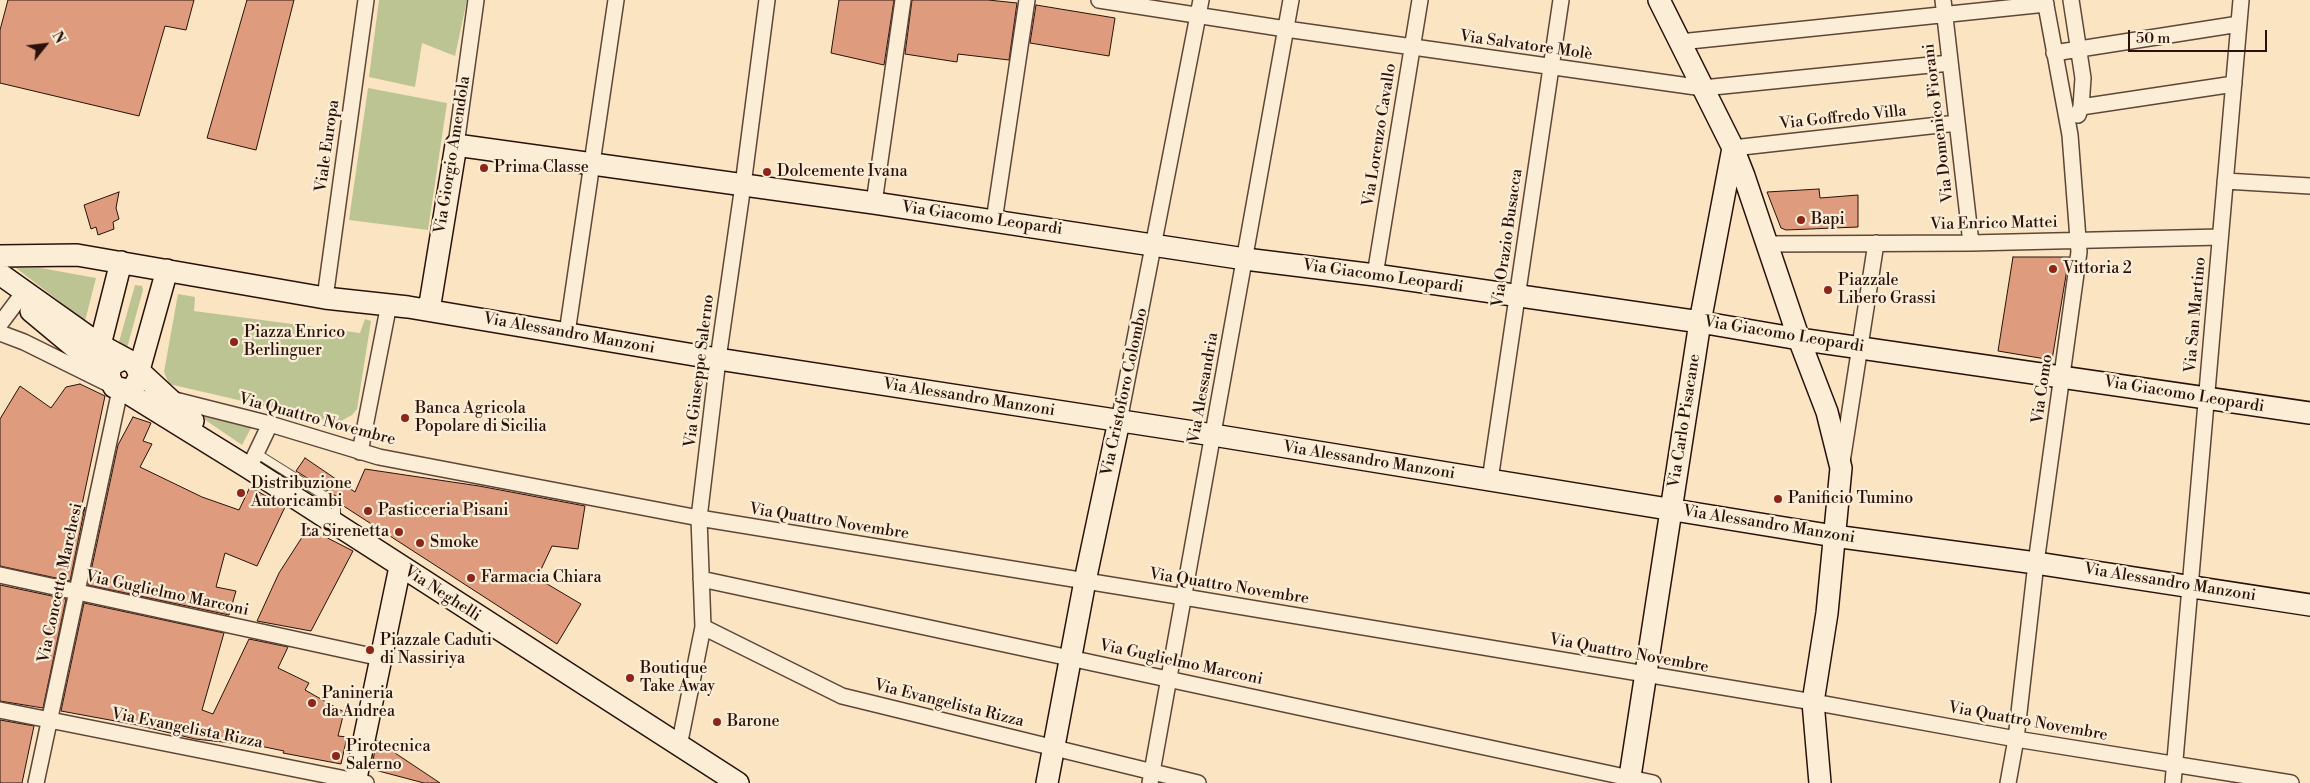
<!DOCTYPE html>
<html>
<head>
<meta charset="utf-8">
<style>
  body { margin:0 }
  #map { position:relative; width:2310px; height:783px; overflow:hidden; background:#fbe4c2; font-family:"Libre Bodoni",serif }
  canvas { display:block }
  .north { position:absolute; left:20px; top:20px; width:50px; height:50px; -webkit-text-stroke:4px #fcedd7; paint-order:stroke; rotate:61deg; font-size:14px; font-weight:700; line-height:20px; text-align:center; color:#2a120a }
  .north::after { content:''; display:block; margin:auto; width:18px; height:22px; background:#2a120a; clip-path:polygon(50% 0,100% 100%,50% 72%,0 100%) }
  .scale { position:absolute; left:2128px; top:30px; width:139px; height:22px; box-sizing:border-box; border:2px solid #2a120a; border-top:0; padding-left:6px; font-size:15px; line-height:18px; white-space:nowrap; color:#2a120a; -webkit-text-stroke:4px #fcedd7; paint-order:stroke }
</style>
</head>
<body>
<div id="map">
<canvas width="2310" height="783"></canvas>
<div class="north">N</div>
<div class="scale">50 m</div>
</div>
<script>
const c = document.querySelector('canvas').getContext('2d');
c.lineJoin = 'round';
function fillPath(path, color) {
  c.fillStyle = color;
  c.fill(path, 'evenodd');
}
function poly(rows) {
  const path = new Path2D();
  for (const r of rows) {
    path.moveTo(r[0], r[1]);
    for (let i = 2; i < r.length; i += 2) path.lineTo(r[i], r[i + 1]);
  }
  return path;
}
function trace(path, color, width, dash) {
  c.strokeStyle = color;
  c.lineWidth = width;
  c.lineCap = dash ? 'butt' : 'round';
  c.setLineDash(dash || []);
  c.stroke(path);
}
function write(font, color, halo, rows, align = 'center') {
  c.font = font + ' "Libre Bodoni",serif';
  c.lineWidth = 4.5;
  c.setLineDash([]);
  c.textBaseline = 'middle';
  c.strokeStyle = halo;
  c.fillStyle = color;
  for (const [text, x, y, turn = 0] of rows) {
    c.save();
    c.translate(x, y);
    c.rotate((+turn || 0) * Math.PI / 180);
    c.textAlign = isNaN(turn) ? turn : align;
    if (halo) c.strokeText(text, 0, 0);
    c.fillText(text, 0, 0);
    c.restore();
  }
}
fillPath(poly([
  [379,0,467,0,455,56,422,43,415,87,369,77],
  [368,88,447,103,428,230,349,220],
  [16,268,41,268,96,278,85,321],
  [135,285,142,286,143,290,127,348,122,347,119,342],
  [178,294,195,297,194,311,360,333,365,319,371,321,357,409,352,415,341,421,333,422,169,384,164,372],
  [198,415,251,428,242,445]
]), '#bdc494');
const building = poly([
  [8,0,194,0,186,30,165,26,139,116,0,83,0,30,8,0],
  [247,0,294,0,256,150,207,138,247,0],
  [839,0,894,0,884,65,831,53,839,0],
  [912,0,988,0,1017,3,1009,60,958,54,957,62,905,54,912,0],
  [1036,5,1115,18,1109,56,1030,43,1036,5],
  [1819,189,1820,198,1858,195,1858,227,1786,230,1781,228,1767,192,1819,189],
  [119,192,116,208,119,219,113,222,114,229,98,235,96,227,91,229,84,205,119,192],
  [2013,257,2069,257,2052,360,1998,351,2013,257],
  [80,384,105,396,80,514,82,514,85,507,70,581,0,566,0,419,20,386,51,408,66,387,80,384],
  [133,417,151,423,143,441,152,444,140,467,202,497,239,510,250,487,285,507,257,566,225,553,216,587,236,591,229,615,88,585,118,445,133,417],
  [305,458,355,492,365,469,479,486,585,506,578,549,552,546,537,578,581,604,557,644,342,505,339,498,296,471,305,458],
  [308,528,353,551,311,631,257,621,279,573,308,528],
  [0,585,66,599,43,708,0,701,0,585],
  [84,603,224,633,202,710,213,714,249,639,288,647,278,668,309,683,305,690,344,712,338,736,347,737,341,764,283,753,284,751,260,746,195,739,137,725,61,711,84,603],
  [0,720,34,726,22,783,0,783,0,720],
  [377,741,440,783,424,783,371,769,377,741]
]);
fillPath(building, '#df9b7d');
trace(building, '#2a120a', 1);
const lane = poly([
  [256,453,336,503,336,520]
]);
const street = poly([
  [1099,0,1286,29,1703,88,1950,63],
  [1943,0,1971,243],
  [2071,0,2083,78,2081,107,2078,115],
  [1680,42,2046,4],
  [2054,53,2239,24],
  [2081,107,2234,84],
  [456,145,476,0],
  [1733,148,1957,123],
  [2225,181,2310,186],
  [874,203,903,0],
  [994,221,1027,0],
  [1768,244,1971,243,2220,237],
  [1375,275,1420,0],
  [325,298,366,0],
  [0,324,18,300],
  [0,333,24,342,109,384],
  [567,333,616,0],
  [171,399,270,424,379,457,699,518,1184,597,1813,702,2016,739,2291,783],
  [1119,421,1201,0],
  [360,452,389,304],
  [1842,462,1876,243],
  [249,468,270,424],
  [1490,480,1561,0],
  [0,575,381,658],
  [701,579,1653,783],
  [703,627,842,696,1198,783],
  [0,710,366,783],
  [679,746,703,627,699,518,718,359,743,185,767,0],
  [36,783,120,390],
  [1150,783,1291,0],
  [2008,783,2016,739,2036,563,2079,252,2070,135,2045,0],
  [2173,783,2241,0]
]);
const secondary = poly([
  [1659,0,1733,148,1744,176,1799,339,1827,412,1841,468,1827,613,1813,702,1820,783],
  [0,256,77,255,325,298,408,307,718,359,1213,435,1834,536,2036,563,2310,605],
  [0,274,100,345,135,364,140,376,133,388,127,390,114,387,109,376,111,365,123,359],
  [429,310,456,145,874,203,1245,259,1375,275,1700,322,1799,339,2310,413],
  [31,311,109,376],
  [104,356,100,345,121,262],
  [139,370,167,270],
  [139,371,193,421],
  [123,390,249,468,738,783],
  [355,783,400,567],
  [1047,783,1085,581,1119,421],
  [1629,783,1700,322,1733,148]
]);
trace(lane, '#5e4638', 10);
trace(street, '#5e4638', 18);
trace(secondary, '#2a120a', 24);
trace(lane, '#fcedd7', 8);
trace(street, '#fcedd7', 15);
trace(secondary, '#fcedd7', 21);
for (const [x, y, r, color] of [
  [484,168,5,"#8f2418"],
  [767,172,5,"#8f2418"],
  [1801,220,5,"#8f2418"],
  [2053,269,5,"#8f2418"],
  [1828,290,5,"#8f2418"],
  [234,342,5,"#8f2418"],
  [405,418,5,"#8f2418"],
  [241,493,5,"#8f2418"],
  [1778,499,5,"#8f2418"],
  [368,511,5,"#8f2418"],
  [399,532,5,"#8f2418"],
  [420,543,5,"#8f2418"],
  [471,578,5,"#8f2418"],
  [370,650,5,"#8f2418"],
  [630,678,5,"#8f2418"],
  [312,703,5,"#8f2418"],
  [717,722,5,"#8f2418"],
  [336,756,5,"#8f2418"]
]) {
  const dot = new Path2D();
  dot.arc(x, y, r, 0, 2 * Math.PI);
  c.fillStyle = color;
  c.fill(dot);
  trace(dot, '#fcedd7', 2);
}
write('16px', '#2a120a', '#fcedd7', [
  ["Via Salvatore Molè",1526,46,8],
  ["Via Goffredo Villa",1843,118,-6],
  ["Via Domenico Fiorani",1939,123,-97],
  ["Via Lorenzo Cavallo",1380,135,-81],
  ["Viale Europa",328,146,-82],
  ["Via Giorgio Amendola",453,155,-81],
  ["Via Giacomo Leopardi",982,219,8],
  ["Via Enrico Mattei",1994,224,-1],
  ["Via Orazio Busacca",1508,238,-82],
  ["Via Giacomo Leopardi",1383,277,8],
  ["Via San Martino",2196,315,-85],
  ["Via Alessandro Manzoni",569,334,10],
  ["Via Giacomo Leopardi",1784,335,9],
  ["Via Giuseppe Salerno",700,371,-83],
  ["Via Alessandria",1204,388,-80],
  ["Via Como",2043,389,-82],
  ["Via Cristoforo Colombo",1125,392,-78],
  ["Via Giacomo Leopardi",2184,395,9],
  ["Via Alessandro Manzoni",969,398,9],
  ["Via Quattro Novembre",317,420,15],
  ["Via Carlo Pisacane",1685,421,-81],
  ["Via Alessandro Manzoni",1369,461,9],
  ["Via Quattro Novembre",829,522,9],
  ["Via Alessandro Manzoni",1769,525,9],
  ["Via Concetto Marchesi",61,583,-78],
  ["Via Alessandro Manzoni",2170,583,9],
  ["Via Quattro Novembre",1229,587,9],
  ["Via Guglielmo Marconi",167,594,12],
  ["Via Neghelli",442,594,33],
  ["Via Quattro Novembre",1629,654,10],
  ["Via Guglielmo Marconi",1181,663,12],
  ["Via Evangelista Rizza",949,704,14],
  ["Via Quattro Novembre",2028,722,10],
  ["Via Evangelista Rizza",187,729,11]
]);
write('16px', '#2a120a', '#fcedd7', [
  ["Prima Classe",494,168],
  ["Dolcemente Ivana",777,172],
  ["Bapi",1811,220],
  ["Vittoria 2",2063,269],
  ["Piazzale",1838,281],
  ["Libero Grassi",1838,299],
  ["Piazza Enrico",244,333],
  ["Berlinguer",244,351],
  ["Banca Agricola",415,409],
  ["Popolare di Sicilia",415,427],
  ["Distribuzione",251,484],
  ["Autoricambi",251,502],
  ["Panificio Tumino",1788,499],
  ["Pasticceria Pisani",378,511],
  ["La Sirenetta",389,532,"right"],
  ["Smoke",430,543],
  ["Farmacia Chiara",481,578],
  ["Piazzale Caduti",380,641],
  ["di Nassiriya",380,659],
  ["Boutique",640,669],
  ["Take Away",640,687],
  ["Panineria",322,694],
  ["da Andrea",322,712],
  ["Barone",727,722],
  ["Pirotecnica",346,747],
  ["Salerno",346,765]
], 'left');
</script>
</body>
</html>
